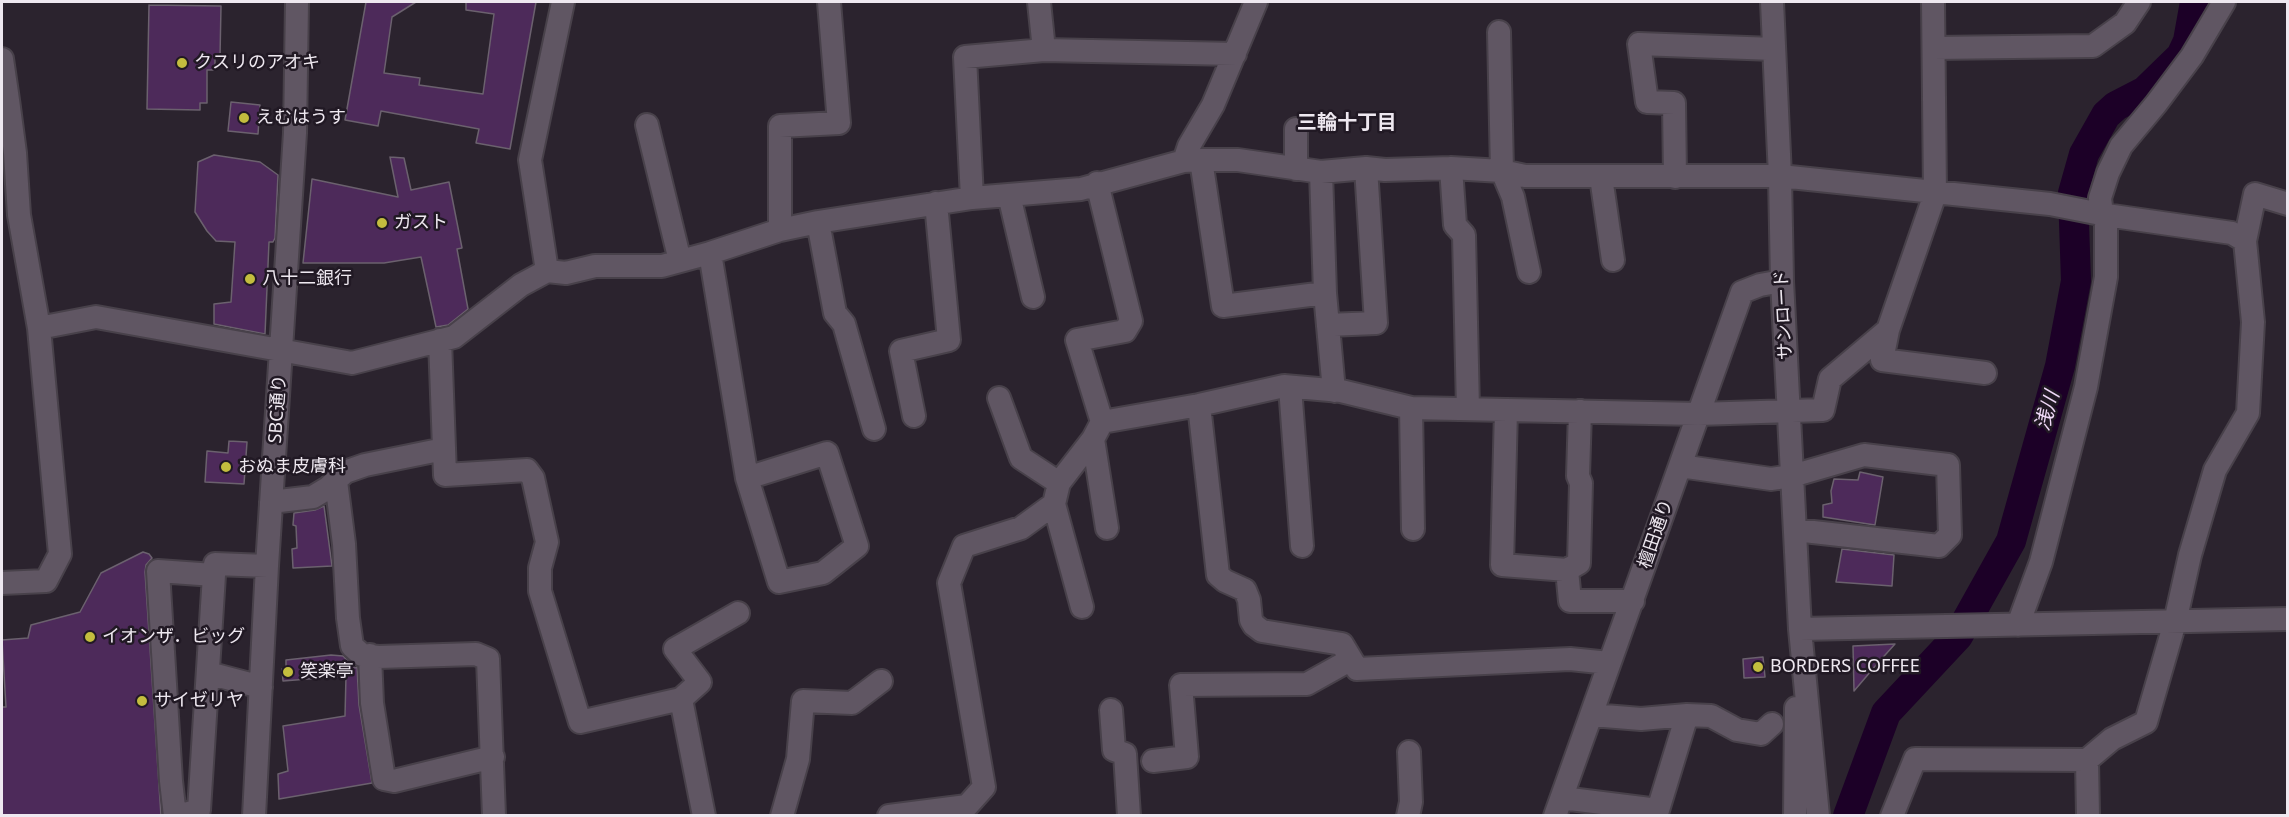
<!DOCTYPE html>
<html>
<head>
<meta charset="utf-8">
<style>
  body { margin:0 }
  #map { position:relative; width:2289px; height:817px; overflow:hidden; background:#2b232e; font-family:"Noto Sans",sans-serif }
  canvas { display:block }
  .frame { position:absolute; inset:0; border:3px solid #eee8f0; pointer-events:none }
</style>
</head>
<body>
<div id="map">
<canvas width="2289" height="817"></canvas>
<div class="frame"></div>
</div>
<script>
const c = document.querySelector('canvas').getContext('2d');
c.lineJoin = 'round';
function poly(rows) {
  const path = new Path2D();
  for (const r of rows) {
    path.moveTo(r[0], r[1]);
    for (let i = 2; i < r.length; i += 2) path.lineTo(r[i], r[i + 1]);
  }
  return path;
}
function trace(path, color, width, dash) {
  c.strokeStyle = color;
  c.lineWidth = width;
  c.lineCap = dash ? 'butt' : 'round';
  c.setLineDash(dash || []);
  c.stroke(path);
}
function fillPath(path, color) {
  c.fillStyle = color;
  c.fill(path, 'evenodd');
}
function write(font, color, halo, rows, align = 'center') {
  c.font = font + ' "Noto Sans","Noto Sans JP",sans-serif';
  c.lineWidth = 5;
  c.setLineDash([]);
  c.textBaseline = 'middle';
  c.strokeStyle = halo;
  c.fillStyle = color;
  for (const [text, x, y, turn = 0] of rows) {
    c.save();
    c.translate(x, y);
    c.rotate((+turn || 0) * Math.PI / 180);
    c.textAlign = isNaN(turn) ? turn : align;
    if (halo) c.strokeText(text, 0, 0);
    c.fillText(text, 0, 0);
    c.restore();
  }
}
trace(poly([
  [1848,816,1886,713,1958,636,2011,541,2060,366,2076,281,2073,193,2084,154,2106,115,2116,106,2145,91,2181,56,2188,41,2195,2]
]), '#1c0027', 30);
const building = poly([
  [366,2,416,2,392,17,384,73,420,78,419,85,483,94,494,14,466,10,466,2,536,2,510,149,476,143,479,129,381,111,378,126,345,120,366,2],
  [149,5,221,6,220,57,215,57,215,70,207,70,207,103,200,103,200,110,147,109,149,5],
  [231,102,260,105,258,134,228,131,231,102],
  [214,155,260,162,278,175,275,238,273,242,269,242,265,334,214,324,214,304,231,302,235,242,216,241,207,231,195,212,198,162,214,155],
  [390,157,404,158,411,190,449,182,462,248,457,249,468,309,448,325,436,327,421,257,384,263,303,263,312,179,398,197,390,157],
  [229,441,247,442,244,484,205,482,207,451,228,453,229,441],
  [1860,472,1883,477,1875,525,1823,517,1823,505,1832,503,1831,491,1834,479,1858,480,1860,472],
  [324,506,332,566,293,568,292,549,297,548,296,526,293,525,294,513,315,510,324,506],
  [1842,549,1894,555,1892,586,1836,582,1842,549],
  [143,552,149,554,152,558,146,565,145,572,161,816,2,816,2,707,6,707,2,640,28,638,31,625,80,612,101,573,143,552],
  [1895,644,1877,664,1854,691,1853,646,1895,644],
  [331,655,343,656,355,668,357,667,359,705,372,783,279,799,278,774,288,771,283,726,345,716,346,676,283,681,282,669,286,668,286,660,331,655],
  [1763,657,1765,677,1744,678,1743,659,1763,657]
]);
fillPath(building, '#4d2a5a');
trace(building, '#6b616e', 1.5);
const minor = poly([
  [1039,2,1044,50],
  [1772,2,1780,176,1782,281,1800,629,1818,816],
  [1499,32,1502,171,1513,197,1529,272],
  [1934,48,2093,46,2125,23,2139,2],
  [2,59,8,100],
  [2,101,8,100,15,153,19,215,39,328,60,554,46,581,2,583],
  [647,125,680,261],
  [1201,160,1223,306,1325,293],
  [1184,161,1189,146,1213,105,1256,2],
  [1451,168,1455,225,1464,235,1468,409],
  [1296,169,1296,129],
  [1321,172,1325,293,1334,391],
  [1601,177,1613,260],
  [1675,177,1674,103,1647,102,1639,44,1774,49],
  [1097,183,1131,321,1125,331,1077,340,1102,422],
  [1009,195,1033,297],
  [972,198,965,57,1044,50,1235,54],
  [2102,214,2100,198,2108,173,2121,146,2156,104,2192,56,2224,2],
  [818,222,835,313,844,324,874,429],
  [780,230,780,126,839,123,829,2],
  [710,253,747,478,779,582,823,573,857,546,827,453,747,478],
  [547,271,530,160,563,2],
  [1328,325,1376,323,1366,168],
  [39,328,96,317,352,363,454,337,521,285,547,271,566,273,595,266,662,266,710,253,780,230,818,222,972,198,1081,189,1184,161,1201,160,1238,160,1321,172,1366,168,1385,170,1451,168,1502,171,1525,176,1780,176,2050,204,2106,215,2232,233,2245,241],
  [1888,330,1882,360,1985,373],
  [440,340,445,475,527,470,533,478,547,542,540,568,540,591,580,722,681,699],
  [1290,387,1302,546],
  [999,398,1021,458,1059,483],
  [1199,405,1218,575,1225,581,1245,590,1249,600,1251,620,1254,625,1262,631,1342,644,1357,669,1570,659,1609,663],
  [1411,408,1413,529],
  [1506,410,1502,565,1567,570,1579,563,1581,483,1578,476,1580,411],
  [914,416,901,351,949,340,936,203],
  [1093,439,1107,528],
  [1680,466,1771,479,1792,476,1864,455,1948,465,1950,535,1939,546,1795,530],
  [336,481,344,544,348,618,352,646,362,655,378,657,476,654,488,659,494,816],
  [271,502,313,497,328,488,345,472,365,465,444,449],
  [1054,504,1082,607],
  [1567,570,1570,601,1633,601],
  [214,575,215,564,267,566],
  [2018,625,2041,562,2086,387,2106,277,2106,215],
  [1800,629,2288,619],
  [370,655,372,703,384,779,394,781,493,757],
  [208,673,261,687],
  [1111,710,1114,750,1125,754,1129,816],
  [1592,715,1641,719,1687,715],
  [2087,760,2088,816],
  [1153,761,1187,757,1181,685,1307,684,1350,660],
  [1562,798,1658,810,1687,715,1711,716,1737,730,1761,734,1772,724],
  [175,816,171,781,158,571,214,575,199,810,177,816],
  [254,816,267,566,295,133,297,2],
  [704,816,681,699,700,682,675,649,738,613],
  [782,816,798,759,803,701,852,703,881,681],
  [889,816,967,806,984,787,949,583,964,546,1021,528,1054,504,1059,483,1093,439,1102,422,1199,405,1284,386,1341,391,1411,408,1698,414,1823,410,1830,379,1888,330,1935,194,1933,2],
  [1408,816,1411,802,1409,752],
  [1555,816,1742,292,1760,285,1782,281],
  [1795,816,1796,708],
  [1892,816,1915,759,2087,760,2112,739,2146,722,2175,622,2190,555,2215,470,2248,413,2253,322,2245,241,2255,194,2288,204]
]);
trace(minor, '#48414a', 26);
trace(minor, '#605663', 22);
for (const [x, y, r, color] of [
  [182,63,6,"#c3bd3e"],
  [244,118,6,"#c3bd3e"],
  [382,223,6,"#c3bd3e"],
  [250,279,6,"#c3bd3e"],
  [226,467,6,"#c3bd3e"],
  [90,637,6,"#c3bd3e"],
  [1758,667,6,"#c3bd3e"],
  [288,672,6,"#c3bd3e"],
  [142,701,6,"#c3bd3e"]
]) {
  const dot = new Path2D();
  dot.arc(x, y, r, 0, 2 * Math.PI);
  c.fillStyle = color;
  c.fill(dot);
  trace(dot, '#211924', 2);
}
write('18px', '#eee8f0', '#211924', [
  ["クスリのアオキ",194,63],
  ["えむはうす",256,118],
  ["ガスト",394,223],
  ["八十二銀行",262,279],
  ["おぬま皮膚科",238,467],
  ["イオンザ．ビッグ",102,637],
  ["BORDERS COFFEE",1770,667],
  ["笑楽亭",300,672],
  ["サイゼリヤ",154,701]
], 'left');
write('18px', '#eee8f0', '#211924', [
  ["サンロード",1784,315,-93],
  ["SBC通り",278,409,-86],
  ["檀田通り",1656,534,-71]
]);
write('bold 20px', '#eee8f0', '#211924', [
  ["三輪十丁目",1347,123]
]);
write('italic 20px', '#f0d9f8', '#211924', [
  ["浅川",2048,411,-74]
]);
</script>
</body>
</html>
